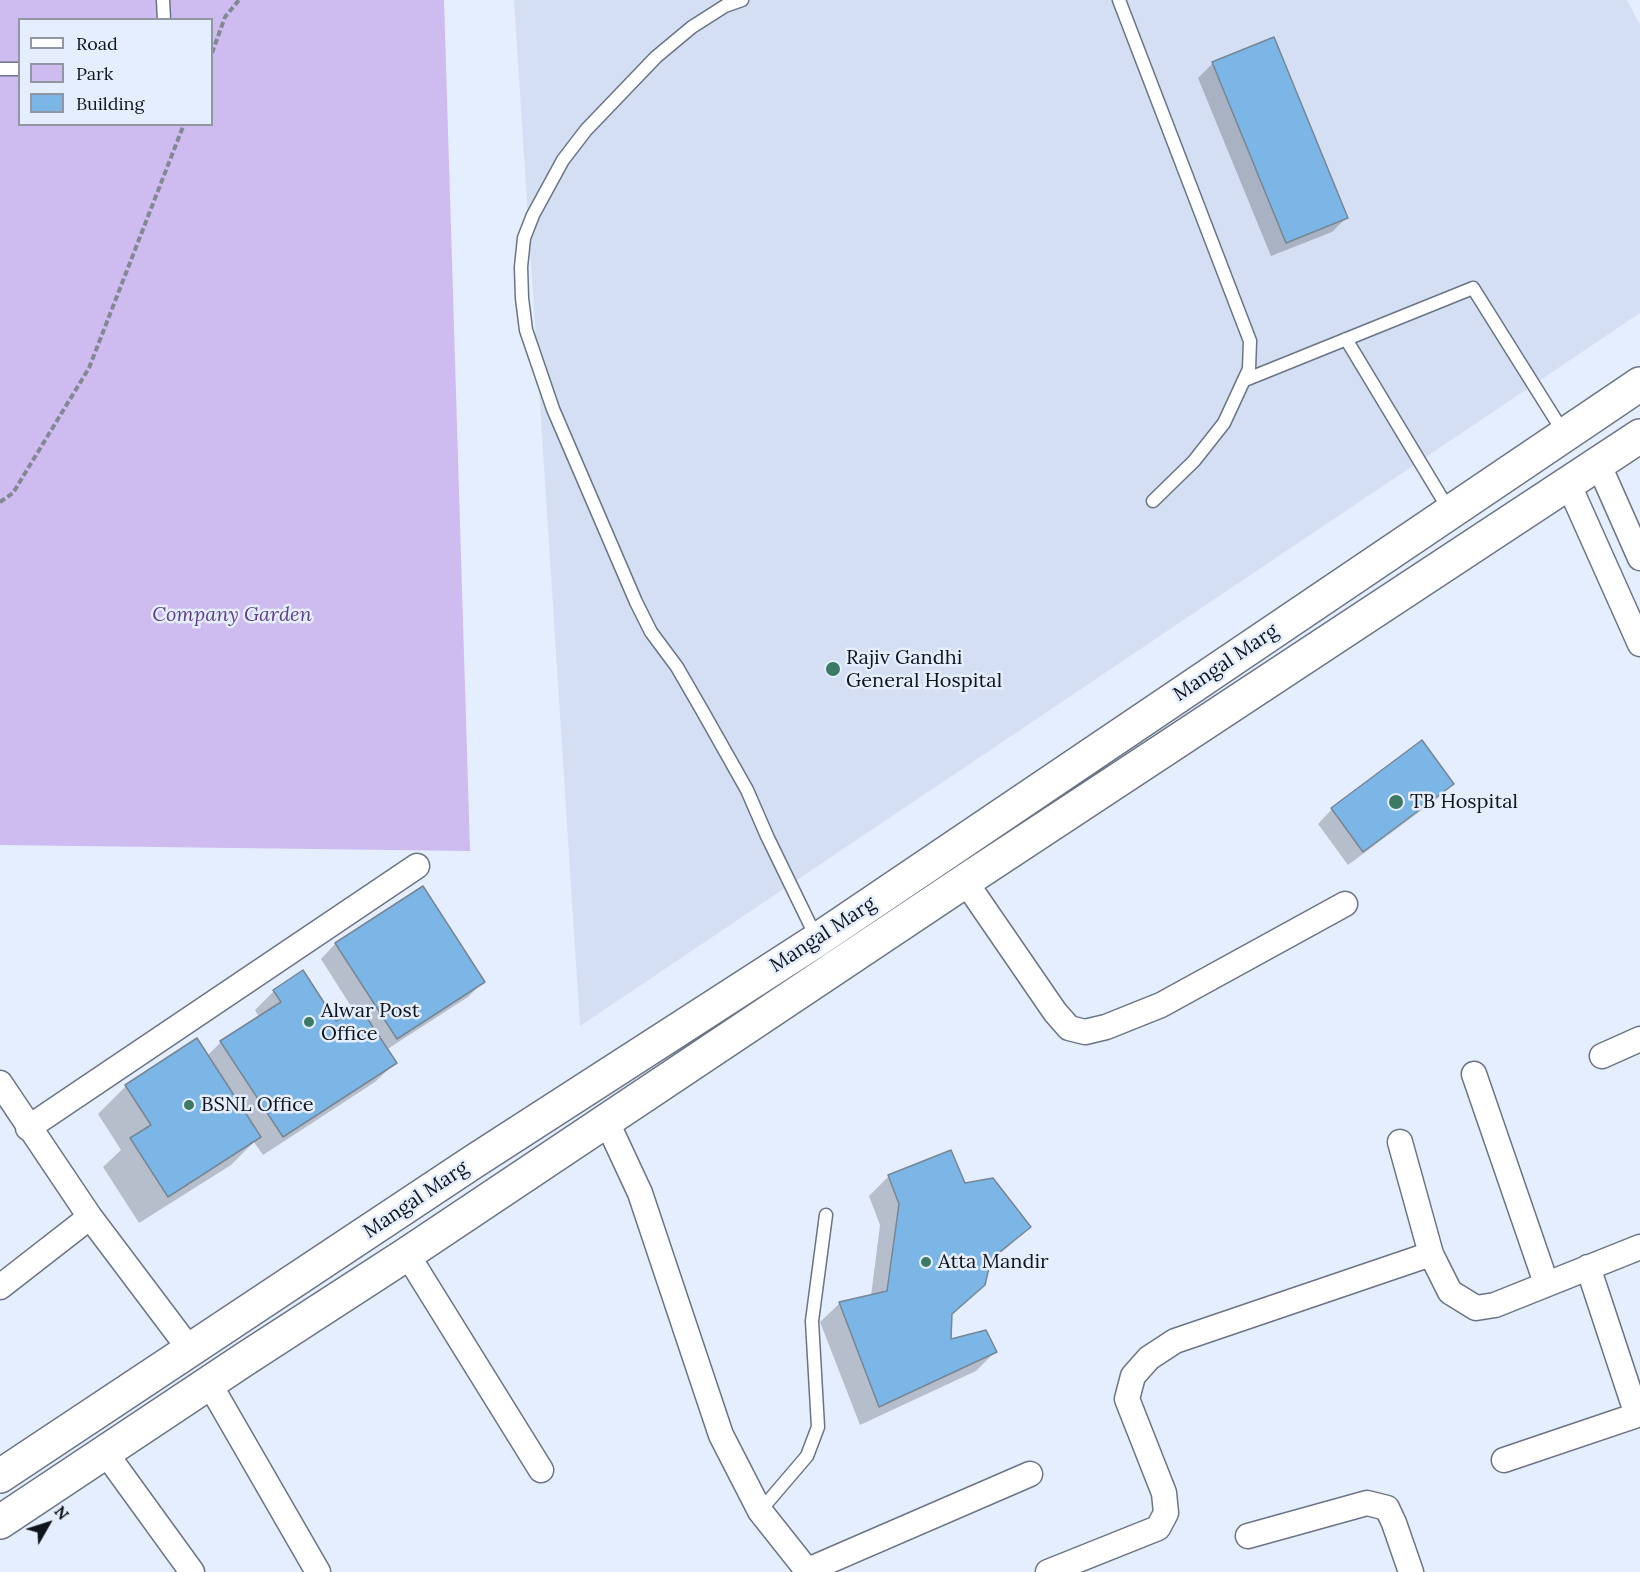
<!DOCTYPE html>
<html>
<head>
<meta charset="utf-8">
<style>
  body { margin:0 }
  #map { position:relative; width:1640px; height:1572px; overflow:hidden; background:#e5eefe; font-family:Lora,serif }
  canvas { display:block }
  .legend { position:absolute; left:18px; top:18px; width:195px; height:108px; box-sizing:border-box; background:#e5eefe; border:2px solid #9097a3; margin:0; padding:8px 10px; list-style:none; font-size:18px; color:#10141b }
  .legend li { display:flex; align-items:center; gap:12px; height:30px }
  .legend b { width:30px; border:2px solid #9097a3 }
  .north { position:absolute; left:18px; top:1494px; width:60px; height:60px; -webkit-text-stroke:4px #e5eefe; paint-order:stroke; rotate:51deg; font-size:16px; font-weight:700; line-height:24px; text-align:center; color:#10141b }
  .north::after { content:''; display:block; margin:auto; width:21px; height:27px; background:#10141b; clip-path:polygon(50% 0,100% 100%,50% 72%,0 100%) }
</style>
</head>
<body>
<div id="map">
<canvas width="1640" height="1572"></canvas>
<ul class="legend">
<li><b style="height:8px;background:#fff"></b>Road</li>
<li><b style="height:16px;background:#cebbf0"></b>Park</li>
<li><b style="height:16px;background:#7cb6e7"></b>Building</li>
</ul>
<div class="north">N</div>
</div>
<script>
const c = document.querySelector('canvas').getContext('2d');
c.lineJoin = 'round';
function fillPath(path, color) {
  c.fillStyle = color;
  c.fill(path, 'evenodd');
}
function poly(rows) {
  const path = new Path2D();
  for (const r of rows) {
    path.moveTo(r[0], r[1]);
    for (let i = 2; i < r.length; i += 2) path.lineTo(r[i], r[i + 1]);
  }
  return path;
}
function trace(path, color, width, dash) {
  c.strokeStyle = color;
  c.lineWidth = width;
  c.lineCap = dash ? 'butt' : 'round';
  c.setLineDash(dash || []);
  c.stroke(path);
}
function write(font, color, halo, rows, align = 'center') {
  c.font = font + ' Lora,serif';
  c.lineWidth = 5;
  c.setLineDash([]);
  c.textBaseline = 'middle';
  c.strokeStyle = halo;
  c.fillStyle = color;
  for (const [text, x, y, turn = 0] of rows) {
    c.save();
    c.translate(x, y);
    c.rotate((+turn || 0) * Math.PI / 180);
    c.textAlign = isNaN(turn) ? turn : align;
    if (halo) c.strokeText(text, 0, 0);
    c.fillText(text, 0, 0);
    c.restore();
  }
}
fillPath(poly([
  [514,0,1627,0,1640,25,1640,313,580,1026]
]), '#d4dff4');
fillPath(poly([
  [0,0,444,0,470,851,0,845],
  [20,20,212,20,212,124,20,124]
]), '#cebbf0');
fillPath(poly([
  [1213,63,1346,218,1332,232,1271,256,1198,78],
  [1421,742,1452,784,1438,798,1348,865,1318,824,1332,809],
  [422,888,483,982,468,997,386,1050,395,1063,375,1082,263,1155,254,1142,231,1165,139,1223,103,1167,121,1150,98,1114,126,1086,197,1040,207,1056,221,1042,259,1017,255,1010,274,991,335,1023,354,1011,321,959,335,944],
  [889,1176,964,1185,1029,1227,1009,1246,988,1263,963,1304,951,1315,949,1341,995,1352,976,1371,860,1425,820,1322,840,1303,871,1296,880,1225,869,1196]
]), '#0003');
const building = poly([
  [1274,37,1348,218,1286,243,1212,62,1274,37],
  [1422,740,1454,784,1363,852,1331,808,1422,740],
  [423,886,485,982,397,1039,335,943,423,886],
  [303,970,336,1021,359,1006,397,1063,283,1137,220,1041,281,1002,273,990,303,970],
  [197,1038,261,1137,168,1197,130,1138,151,1125,125,1085,197,1038],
  [951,1150,965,1183,993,1178,1031,1227,991,1259,985,1285,952,1314,951,1339,986,1330,997,1352,879,1407,839,1302,887,1291,899,1204,888,1175,951,1150]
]);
fillPath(building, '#7cb6e7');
trace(building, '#768695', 1.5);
const service = poly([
  [163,0,164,20],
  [742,0,725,6,692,27,656,57,586,130,563,160,533,215,524,238,521,267,522,298,526,330,553,409,636,602,651,632,677,667,703,712,747,790,767,836,817,939],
  [1119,0,1250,341,1249,369,1224,423,1194,461,1153,501],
  [0,69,20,69],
  [1346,339,1449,510],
  [1245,380,1473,288,1557,422],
  [760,1511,807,1456,818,1427,812,1321,826,1215]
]);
const minor = poly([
  [1598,463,1640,558],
  [1568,483,1640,644],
  [965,881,1055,1012,1069,1028,1085,1032,1106,1027,1161,1005,1345,904],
  [1602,1056,1640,1039],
  [1474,1074,1546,1283],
  [0,1083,90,1217,191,1351],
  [606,1120,640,1193,721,1435,760,1511,802,1564,807,1572],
  [28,1128,417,866],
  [1400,1142,1431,1254,1450,1292,1476,1308,1495,1305,1640,1247],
  [407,1254,541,1470],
  [1588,1267,1637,1415],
  [0,1287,90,1217],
  [209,1383,318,1572],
  [105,1452,192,1572],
  [1504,1460,1640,1414],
  [1248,1536,1367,1503,1387,1508,1394,1523,1411,1572],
  [806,1571,1030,1474],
  [1048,1572,1158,1528,1166,1513,1164,1493,1127,1399,1133,1376,1149,1358,1175,1341,1431,1254]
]);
const primary = poly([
  [0,1476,473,1162,817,940,1640,384],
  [0,1522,245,1359,407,1254,965,881,1640,436]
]);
trace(service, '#6b7486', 15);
trace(minor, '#6b7486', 27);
trace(primary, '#6b7486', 36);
trace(poly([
  [212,53,225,17,239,0],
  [0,502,13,493,89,368,184,124]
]), '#828995', 4, [6, 3]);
trace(service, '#fff', 12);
trace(minor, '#fff', 24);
trace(primary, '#fff', 33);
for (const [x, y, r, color] of [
  [833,669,8,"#3d7a66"],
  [1396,802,8,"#3d7a66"],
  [309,1022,6,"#3d7a66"],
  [189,1105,6,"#3d7a66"],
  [926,1262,6,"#3d7a66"]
]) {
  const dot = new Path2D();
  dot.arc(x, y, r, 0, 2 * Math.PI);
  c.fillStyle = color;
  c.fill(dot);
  trace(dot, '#e5eefe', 2);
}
write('italic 20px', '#603f8b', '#e5eefe', [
  ["Company Garden",232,615]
]);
write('20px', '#10141b', '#e5eefe', [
  ["Rajiv Gandhi",846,658],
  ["General Hospital",846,681],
  ["TB Hospital",1410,802],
  ["Alwar Post",321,1011],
  ["Office",321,1034],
  ["BSNL Office",201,1105],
  ["Atta Mandir",938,1262]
], 'left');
write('20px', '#10141b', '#e5eefe', [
  ["Mangal Marg",1226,663,-34],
  ["Mangal Marg",823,935,-33],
  ["Mangal Marg",416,1200,-34]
]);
</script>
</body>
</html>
